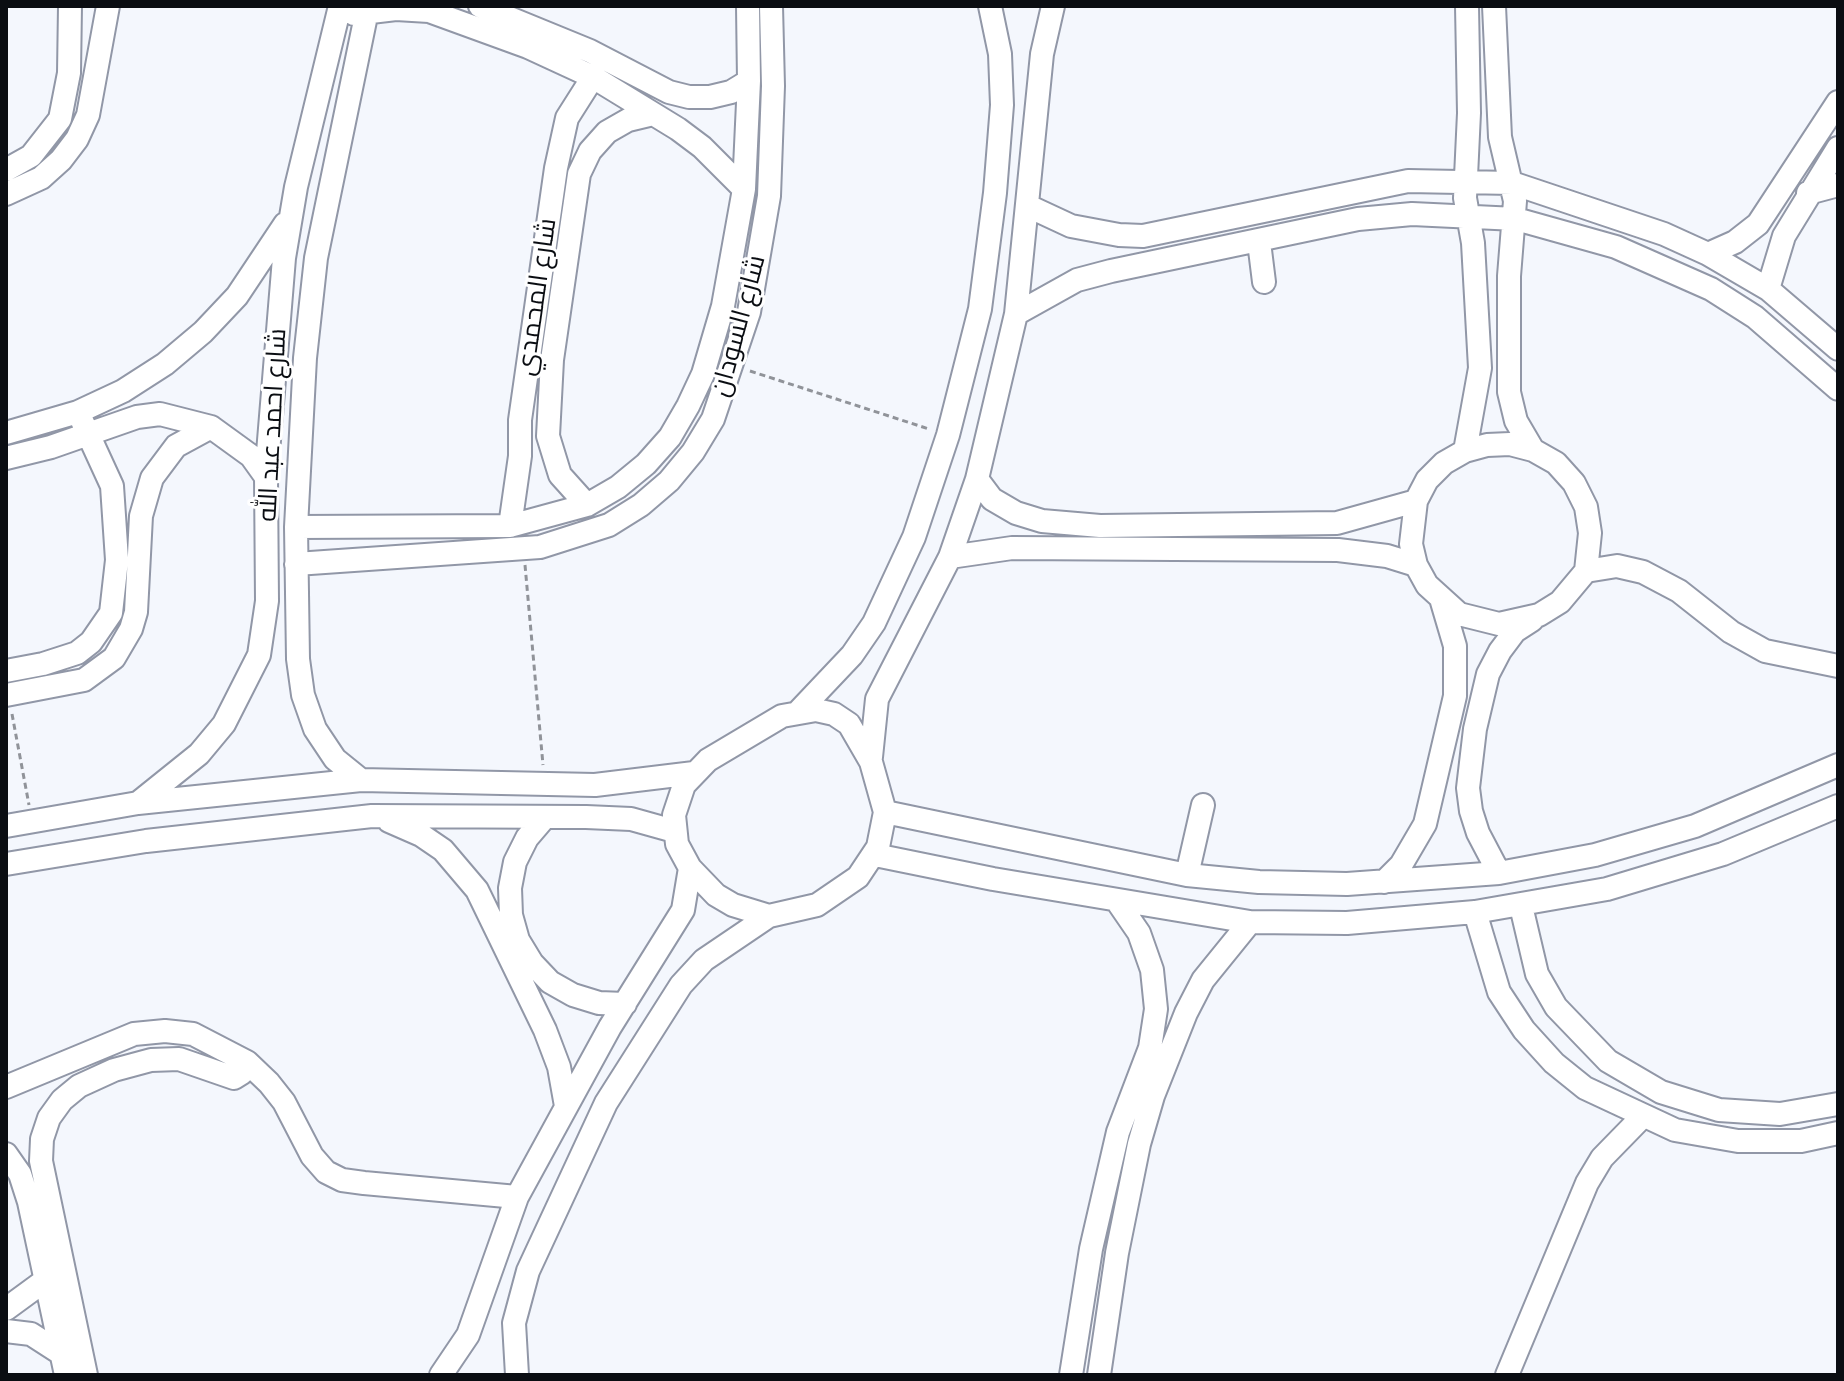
<!DOCTYPE html>
<html>
<head>
<meta charset="utf-8">
<style>
  body { margin:0 }
  #map { position:relative; width:1844px; height:1381px; overflow:hidden; background:#f4f7fd; font-family:"PT Serif",serif }
  canvas { display:block }
  .frame { position:absolute; inset:0; border:8px solid #0a0d12; pointer-events:none }
</style>
</head>
<body>
<div id="map">
<canvas width="1844" height="1381"></canvas>
<div class="frame"></div>
</div>
<script>
const c = document.querySelector('canvas').getContext('2d');
c.lineJoin = 'round';
function poly(rows) {
  const path = new Path2D();
  for (const r of rows) {
    path.moveTo(r[0], r[1]);
    for (let i = 2; i < r.length; i += 2) path.lineTo(r[i], r[i + 1]);
  }
  return path;
}
function trace(path, color, width, dash) {
  c.strokeStyle = color;
  c.lineWidth = width;
  c.lineCap = dash ? 'butt' : 'round';
  c.setLineDash(dash || []);
  c.stroke(path);
}
function write(font, color, halo, rows, align = 'center') {
  c.font = font + ' "PT Serif",Cairo,serif';
  c.lineWidth = 6;
  c.setLineDash([]);
  c.textBaseline = 'middle';
  c.strokeStyle = halo;
  c.fillStyle = color;
  for (const [text, x, y, turn = 0] of rows) {
    c.save();
    c.translate(x, y);
    c.rotate((+turn || 0) * Math.PI / 180);
    c.textAlign = isNaN(turn) ? turn : align;
    if (halo) c.strokeText(text, 0, 0);
    c.fillText(text, 0, 0);
    c.restore();
  }
}
const minor = poly([
  [480,6,590,51,669,92,689,97,710,97,731,92,749,81],
  [1494,6,1500,137,1515,201,1509,276,1509,392,1516,421,1533,450,1556,463,1574,483,1586,507,1590,533,1586,571,1560,602,1539,615,1499,624,1459,614,1427,585,1416,565,1411,544,1416,501,1427,480,1444,463,1465,451,1487,445,1510,444,1533,450],
  [354,14,396,9,429,11,528,47,593,77,678,129,702,147,744,189],
  [6,170,31,156,60,119,69,73,70,6],
  [1808,193,1838,185],
  [6,194,41,178,61,160,77,139,88,115,108,6],
  [1028,206,1071,226,1119,235,1143,236,1408,181,1512,183,1664,234,1708,254,1768,289,1838,349],
  [1259,242,1264,282],
  [1708,254,1735,242,1758,224,1838,102],
  [1768,289,1784,236,1838,148],
  [1016,314,1077,280,1111,271,1358,219,1412,214,1516,219,1616,247,1711,289,1755,317,1838,389],
  [6,433,78,412,123,391,165,364,203,332,237,296,285,224],
  [1465,451,1480,368,1473,243,1465,198,1469,113,1467,6],
  [6,458,51,447,137,417,160,414,211,427,251,456,266,477],
  [977,479,992,499,1016,513,1042,521,1100,526,1337,523,1416,501],
  [587,505,560,475,548,436,552,360,579,174,590,151,607,132,628,120,653,114],
  [510,526,520,456,520,420,556,168,567,118,593,77],
  [296,527,510,526,587,505,618,487,646,464,670,437,688,406,703,374,723,306,744,189,749,81,748,6],
  [950,557,1012,548,1338,550,1387,556,1416,565],
  [296,564,540,547,609,525,641,505,669,481,693,452,713,419,749,312,769,196,773,86,771,6],
  [1586,571,1617,566,1643,572,1679,591,1731,632,1765,651,1838,666],
  [6,671,43,664,77,653,91,642,111,613,117,560,112,486,78,412],
  [6,695,84,680,114,658,131,629,136,612,141,516,152,478,176,446,211,427],
  [799,711,852,655,874,623,914,537,948,435,980,309,995,193,1002,105,1000,54,990,6],
  [871,757,877,699,950,557,977,479,1016,314,1042,54,1053,6],
  [361,780,335,759,315,729,303,695,298,659,296,527,305,358,316,258,368,6],
  [138,803,199,754,224,724,259,655,267,601,266,477,284,258,296,187,340,6],
  [885,812,1187,875,1259,882,1347,884,1499,873,1595,855,1695,826,1838,765],
  [545,817,527,838,515,862,510,888,511,915,518,940,532,963,550,982,573,995,599,1003,625,1004],
  [389,821,421,835,443,850,477,890,545,1030,559,1067,566,1106],
  [6,826,138,803,361,780,595,785,694,773],
  [875,855,993,879,1250,922,1347,923,1475,912,1607,889,1723,854,1838,806],
  [6,864,146,841,372,816,586,817,631,819,674,831],
  [1499,873,1478,833,1471,811,1468,788,1475,729,1488,674,1500,651,1515,631,1532,620],
  [1187,875,1203,805],
  [1384,882,1401,865,1425,824,1455,696,1455,646,1442,602],
  [1521,906,1537,974,1556,1007,1608,1061,1661,1092,1719,1110,1780,1114,1838,1104],
  [1475,912,1499,992,1524,1030,1554,1063,1585,1088,1675,1130,1738,1141,1801,1141,1838,1133],
  [6,1087,134,1034,165,1031,193,1034,247,1062,269,1083,284,1102,312,1156,326,1172,342,1180,364,1183,517,1197],
  [6,1154,20,1174,29,1202,66,1375],
  [6,1309,47,1279],
  [6,1331,31,1334,62,1354],
  [86,1375,41,1161,42,1139,49,1118,62,1100,79,1086,114,1070,151,1060,179,1059,234,1078,242,1073,247,1062],
  [441,1375,468,1335,517,1197,610,1027,683,910,690,868,677,844,674,815,684,785,708,760,782,716,816,710,834,714,849,724,871,762,885,812,878,847,858,877,817,905,769,916,733,905,716,895,690,868],
  [517,1375,514,1323,528,1271,606,1103,681,985,704,960,769,916],
  [1071,1375,1091,1249,1118,1132,1150,1048,1156,1009,1152,970,1139,933,1117,901],
  [1099,1375,1117,1253,1139,1144,1153,1096,1186,1013,1203,980,1250,922],
  [1507,1375,1587,1183,1602,1158,1642,1117]
]);
trace(minor, '#9197a7', 26);
trace(poly([
  [750,371,929,429],
  [525,565,543,765],
  [12,714,29,805]
]), '#909399', 3, [6, 4]);
trace(minor, '#fff', 22);
write('26px', '#0a0d12', '#fff', [
  ["شارع المحمدي",537,297,-82],
  ["شارع السودان",739,326,-75],
  ["شارع احمد عبد الله",273,425,-87]
]);
</script>
</body>
</html>
